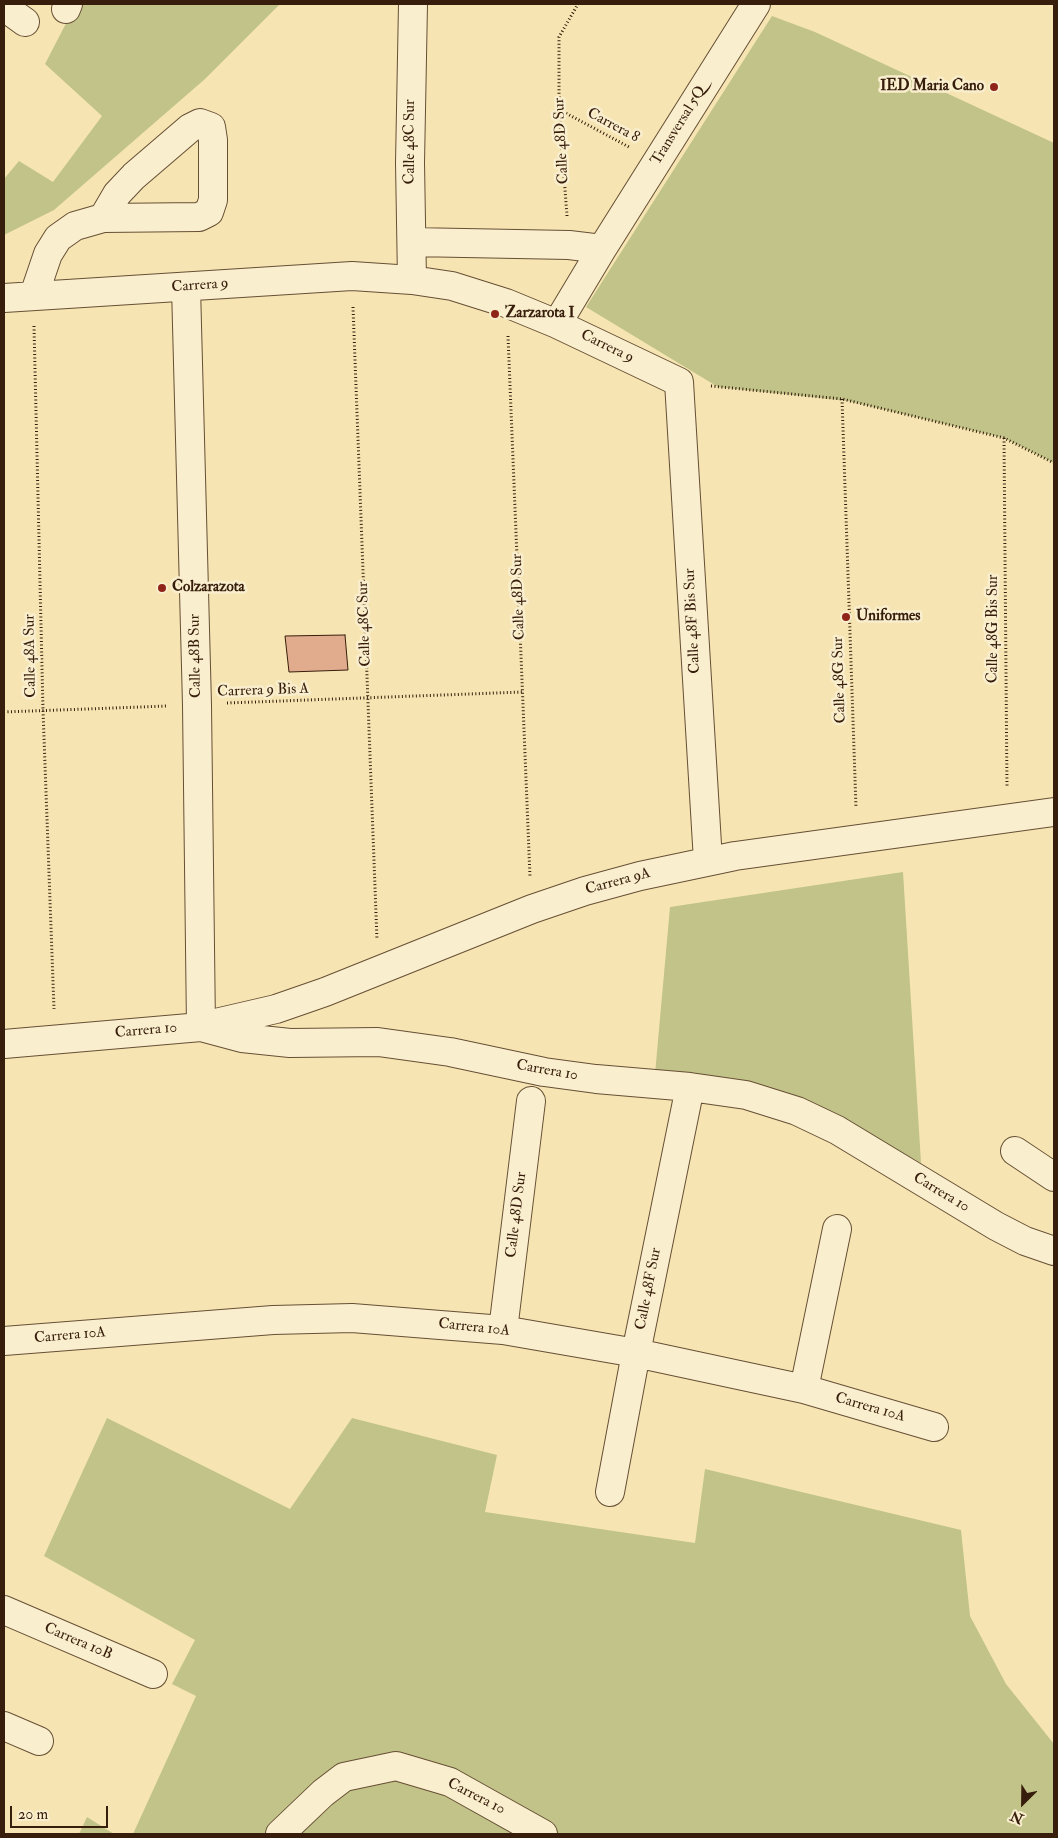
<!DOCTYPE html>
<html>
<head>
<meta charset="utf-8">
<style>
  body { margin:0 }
  #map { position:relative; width:1058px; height:1838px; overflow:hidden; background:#f6e5b2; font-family:"IM FELL Double Pica",serif }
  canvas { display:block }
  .frame { position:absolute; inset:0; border:5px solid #371d0b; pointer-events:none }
  .north { position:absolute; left:998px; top:1778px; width:50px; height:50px; -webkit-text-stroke:4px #f9eecd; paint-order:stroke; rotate:203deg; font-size:14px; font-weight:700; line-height:20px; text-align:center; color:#371d0b }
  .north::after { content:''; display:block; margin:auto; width:18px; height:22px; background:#371d0b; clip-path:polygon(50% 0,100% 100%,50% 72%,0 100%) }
  .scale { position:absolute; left:10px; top:1806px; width:98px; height:22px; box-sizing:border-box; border:2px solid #371d0b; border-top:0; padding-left:6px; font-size:15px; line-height:18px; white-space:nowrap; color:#371d0b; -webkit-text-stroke:4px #f9eecd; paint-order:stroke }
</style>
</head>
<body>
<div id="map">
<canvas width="1058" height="1838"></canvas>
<div class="frame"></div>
<div class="north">N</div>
<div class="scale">20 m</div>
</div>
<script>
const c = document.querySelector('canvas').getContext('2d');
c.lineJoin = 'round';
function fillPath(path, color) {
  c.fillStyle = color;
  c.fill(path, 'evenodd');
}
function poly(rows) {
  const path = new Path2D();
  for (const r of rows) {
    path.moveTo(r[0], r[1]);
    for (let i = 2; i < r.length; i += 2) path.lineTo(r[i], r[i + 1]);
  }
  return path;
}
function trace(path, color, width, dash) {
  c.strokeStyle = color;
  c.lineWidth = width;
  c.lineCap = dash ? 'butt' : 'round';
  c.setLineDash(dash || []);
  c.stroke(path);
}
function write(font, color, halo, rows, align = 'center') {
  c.font = font + ' "IM FELL Double Pica",serif';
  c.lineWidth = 5;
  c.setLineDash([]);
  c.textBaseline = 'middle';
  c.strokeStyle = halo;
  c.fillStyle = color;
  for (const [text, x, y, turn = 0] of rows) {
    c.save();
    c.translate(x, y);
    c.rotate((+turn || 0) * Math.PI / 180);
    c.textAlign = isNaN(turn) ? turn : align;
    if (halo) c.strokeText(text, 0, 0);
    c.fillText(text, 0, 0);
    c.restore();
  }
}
fillPath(poly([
  [76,4,280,4,205,79,54,210,4,235,4,179,19,161,53,182,102,116,45,64],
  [772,16,815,32,1054,143,1054,463,1004,438,848,401,718,387,586,307],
  [903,872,921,1163,832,1114,655,1074,670,907],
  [107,1418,290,1509,352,1418,497,1455,485,1512,695,1543,705,1469,961,1530,970,1616,1006,1684,1054,1744,1054,1834,133,1834,196,1696,172,1684,195,1640,44,1556],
  [87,1817,114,1834,79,1834]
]), '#c1c389');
const building = poly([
  [345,635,348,670,289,672,285,636,345,635]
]);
fillPath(building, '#e1ab8e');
trace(building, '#371d0b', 1);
const minor = poly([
  [4,7,25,22],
  [66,9,68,4],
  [412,242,569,245,602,249],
  [412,280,410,163,413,4],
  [186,287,197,705,201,1027],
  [34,295,48,254,58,238,75,226,103,218,199,217,209,212,213,200,213,140,211,127,200,123,190,128,134,176,117,194,103,218],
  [4,298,352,276,412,280,452,286,506,303,557,324,679,382,708,861],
  [557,324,602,249,756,4],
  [207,1025,276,1009,325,992,532,909,585,891,640,876,735,856,1054,812],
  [4,1044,201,1027,242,1038,290,1043,378,1042,450,1052,544,1072,596,1079,690,1087,746,1095,797,1111,837,1130,996,1226,1025,1241,1054,1251],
  [1015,1151,1054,1177],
  [503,1330,531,1101],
  [4,1341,273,1320,352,1318,503,1330,636,1353,804,1389,934,1427],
  [804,1389,837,1229],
  [610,1492,636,1353,690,1087],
  [4,1610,153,1674],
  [4,1726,39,1741],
  [280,1834,323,1793,344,1777,396,1766,450,1782,543,1834]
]);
trace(minor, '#674f35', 30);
trace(poly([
  [560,110,629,147],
  [567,216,559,110,559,37,578,4],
  [353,307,377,940],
  [34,326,43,710,54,1009],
  [508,336,530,877],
  [711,386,842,399,1004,438,1054,463],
  [842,399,856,808],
  [1004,438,1007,788],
  [227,703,523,692],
  [4,712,168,706]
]), '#371d0b', 3, [1, 2.5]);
trace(minor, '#f9eecd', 28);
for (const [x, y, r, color] of [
  [994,87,5,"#8f2418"],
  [495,314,5,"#8f2418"],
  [162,588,5,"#8f2418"],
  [846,617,5,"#8f2418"]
]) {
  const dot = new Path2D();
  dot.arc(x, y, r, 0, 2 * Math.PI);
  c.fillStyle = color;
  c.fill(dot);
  trace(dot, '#f9eecd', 2);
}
write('bold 15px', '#371d0b', '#f9eecd', [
  ["IED Maria Cano",984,87,"right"],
  ["Zarzarota I",505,314],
  ["Colzarazota",172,588],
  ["Uniformes",856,617]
], 'left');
write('15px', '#371d0b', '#f9eecd', [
  ["Carrera 8",613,126,28],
  ["Transversal 5Q",679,126,-58],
  ["Calle 48D Sur",562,141,-93],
  ["Calle 48C Sur",411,142,-90],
  ["Carrera 9",200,286,-4],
  ["Carrera 9",607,347,26],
  ["Calle 48D Sur",519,597,-92],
  ["Calle 48F Bis Sur",693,621,-93],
  ["Calle 48C Sur",365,624,-92],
  ["Calle 48G Bis Sur",994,629,-90],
  ["Calle 48A Sur",31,656,-91],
  ["Calle 48B Sur",196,656,-91],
  ["Calle 48G Sur",840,680,-92],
  ["Carrera 9 Bis A",263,691,-2],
  ["Carrera 9A",618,882,-15],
  ["Carrera 10",146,1031,-5],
  ["Carrera 10",547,1071,10],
  ["Carrera 10",941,1193,31],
  ["Calle 48D Sur",517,1215,-83],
  ["Calle 48F Sur",649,1289,-79],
  ["Carrera 10A",474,1328,6],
  ["Carrera 10A",70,1336,-5],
  ["Carrera 10A",870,1408,16],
  ["Carrera 10B",78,1642,23],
  ["Carrera 10",476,1797,27]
]);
</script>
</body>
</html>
